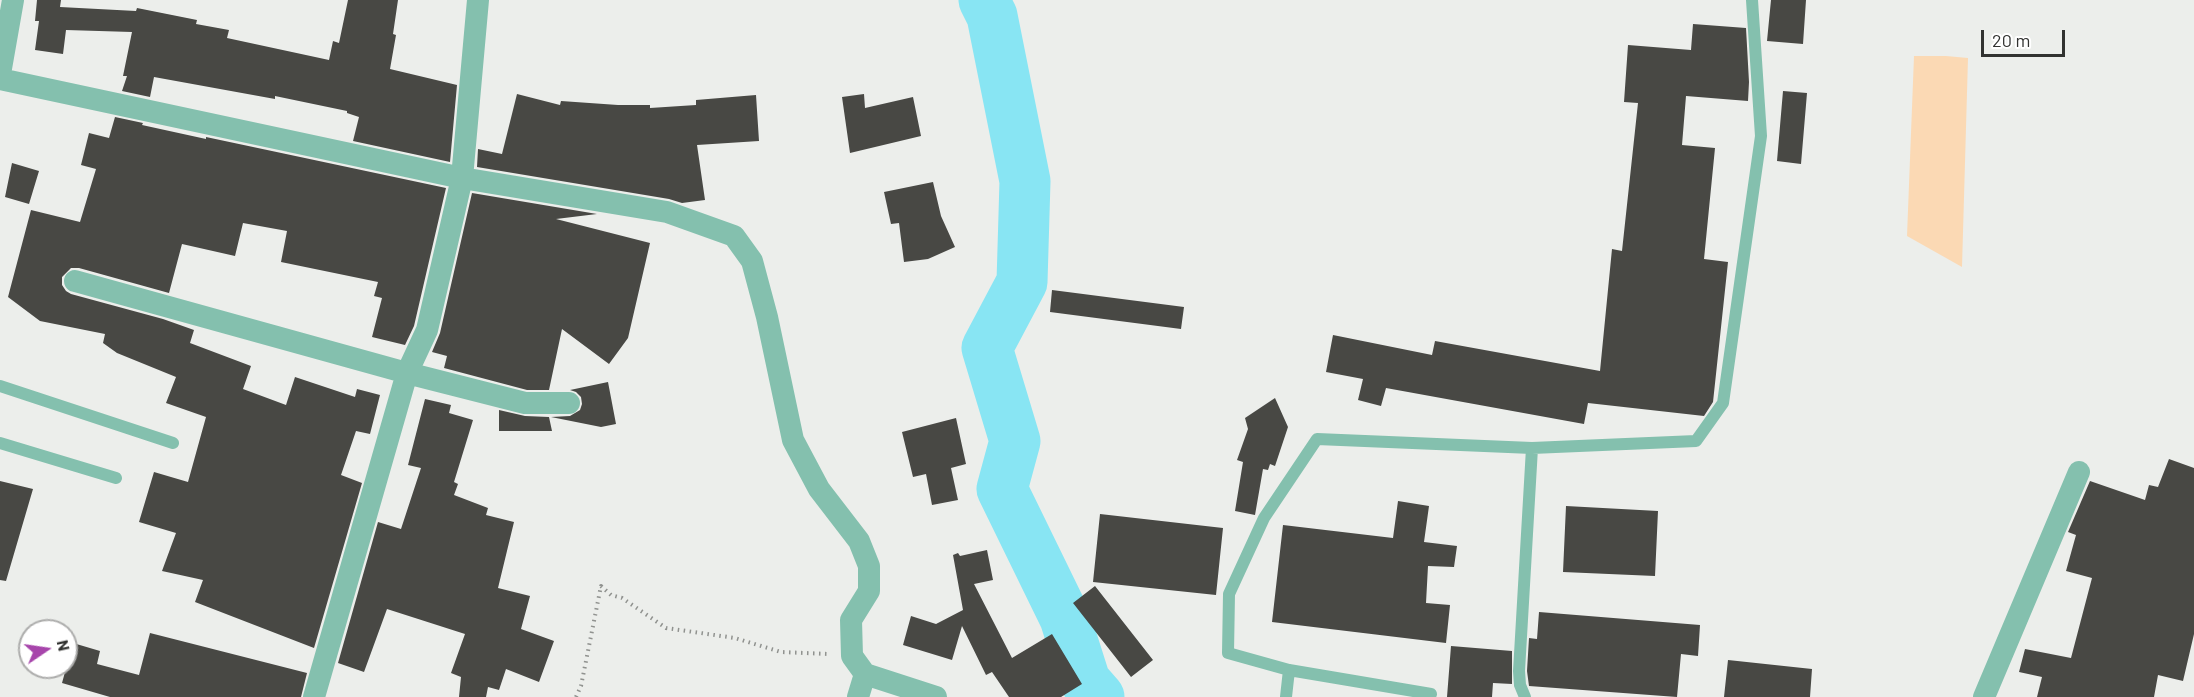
<!DOCTYPE html>
<html>
<head>
<meta charset="utf-8">
<style>
  body { margin:0 }
  #map { position:relative; width:2194px; height:697px; overflow:hidden; background:#eceeeb; font-family:Barlow,sans-serif }
  canvas { display:block }
  .north { position:absolute; left:18px; top:619px; width:60px; height:60px; box-sizing:border-box; background:#fff; border:2px solid #adadac; border-radius:50%; rotate:77deg; font-size:16px; font-weight:700; line-height:24px; text-align:center; color:#313230 }
  .north::after { content:''; display:block; margin:auto; width:21px; height:27px; background:#a745ab; clip-path:polygon(50% 0,100% 100%,50% 72%,0 100%) }
  .scale { position:absolute; left:1981px; top:30px; width:84px; height:27px; box-sizing:border-box; border:3px solid #313230; border-top:0; padding-left:8px; font-size:18px; line-height:21px; white-space:nowrap; color:#313230; -webkit-text-stroke:4px #fff; paint-order:stroke }
</style>
</head>
<body>
<div id="map">
<canvas width="2194" height="697"></canvas>
<div class="north">N</div>
<div class="scale">20 m</div>
</div>
<script>
const c = document.querySelector('canvas').getContext('2d');
c.lineJoin = 'round';
function fillPath(path, color) {
  c.fillStyle = color;
  c.fill(path, 'evenodd');
}
function poly(rows) {
  const path = new Path2D();
  for (const r of rows) {
    path.moveTo(r[0], r[1]);
    for (let i = 2; i < r.length; i += 2) path.lineTo(r[i], r[i + 1]);
  }
  return path;
}
function trace(path, color, width, dash) {
  c.strokeStyle = color;
  c.lineWidth = width;
  c.lineCap = dash ? 'butt' : 'round';
  c.setLineDash(dash || []);
  c.stroke(path);
}
fillPath(poly([
  [1914,56,1946,56,1968,58,1962,267,1907,236]
]), '#fbd9b4');
trace(poly([
  [984,0,992,16,1025,181,1022,282,987,348,1015,441,1002,489,1065,618,1085,681,1099,697]
]), '#88e5f3', 51);
fillPath(poly([
  [37,0,61,0,60,7,136,11,137,8,197,20,196,24,229,30,227,38,329,60,333,41,339,43,348,0,398,0,393,34,396,35,390,69,457,85,450,162,353,141,359,117,347,113,347,111,275,96,275,99,154,77,150,97,122,91,127,76,123,76,132,32,66,30,63,54,35,50,39,21,35,21],
  [1771,0,1806,0,1803,44,1767,41],
  [1693,24,1746,28,1749,82,1748,101,1686,96,1682,145,1715,148,1704,259,1728,262,1713,402,1704,416,1588,403,1584,424,1386,388,1381,406,1358,400,1363,379,1326,372,1333,335,1432,355,1435,341,1600,371,1612,249,1622,251,1638,103,1624,102,1628,45,1691,50],
  [1783,91,1807,93,1801,164,1777,161],
  [517,94,560,105,561,101,618,105,650,105,650,108,696,105,696,100,756,95,759,141,697,145,705,200,682,203,669,199,477,167,478,149,502,154],
  [864,94,865,108,913,97,921,136,850,153,842,97],
  [115,117,143,123,142,125,206,139,206,137,446,188,414,326,405,345,372,337,382,298,374,296,378,282,281,262,287,231,243,223,235,256,182,244,169,293,79,268,71,268,62,277,62,285,66,291,71,294,163,319,194,330,190,343,251,366,243,389,286,405,295,377,355,397,357,389,380,395,370,434,356,431,341,475,362,483,314,648,195,602,203,580,162,571,176,533,139,522,154,472,188,482,206,417,166,403,176,377,117,353,103,343,105,334,40,321,8,297,31,210,80,222,96,169,81,165,89,133,109,138],
  [12,163,39,171,29,204,5,197],
  [933,182,941,216,955,247,928,259,904,262,899,223,891,224,884,192],
  [472,193,597,214,556,219,650,243,628,338,609,364,562,329,549,390,527,390,444,368,447,356,432,352,440,333],
  [1052,290,1184,307,1181,329,1050,312],
  [608,382,616,424,601,427,551,417,570,416,580,410,582,404,581,397,576,392,570,390],
  [1275,398,1288,427,1275,466,1270,464,1268,470,1263,469,1255,515,1235,511,1243,462,1237,460,1248,429,1245,418],
  [425,399,451,405,449,413,473,420,454,482,458,484,454,495,488,508,486,515,514,522,498,588,530,596,521,629,554,641,539,682,506,669,499,690,488,687,486,697,459,697,461,677,451,673,465,634,387,609,364,672,338,663,378,522,401,529,421,468,408,465],
  [499,410,525,416,549,417,552,431,499,431],
  [956,418,966,464,951,468,958,500,932,505,926,474,913,477,902,432],
  [2169,459,2194,468,2194,634,2183,681,2158,675,2154,697,2037,697,2042,677,2019,672,2025,649,2071,658,2092,578,2066,571,2076,535,2068,532,2090,481,2145,500,2149,485,2158,487],
  [0,481,33,489,6,581,0,580],
  [1398,501,1429,506,1424,542,1457,546,1454,567,1428,566,1426,603,1450,605,1446,643,1272,622,1283,525,1393,538],
  [1566,506,1658,511,1655,576,1563,572],
  [1100,514,1223,528,1216,595,1093,582],
  [987,550,993,580,974,584,1012,658,1052,634,1082,684,1061,697,1009,697,992,672,986,675,962,626,952,660,903,645,911,616,936,624,963,610,953,555,958,553,960,556],
  [1095,586,1153,660,1131,677,1073,603],
  [1539,612,1700,625,1698,656,1681,654,1677,697,1529,686,1527,671,1529,638,1537,639],
  [150,633,307,673,301,697,110,697,62,683,73,643,100,651,97,664,139,675],
  [1451,646,1512,651,1512,684,1493,683,1492,697,1447,697],
  [1728,660,1812,669,1810,697,1724,697]
]), '#484844');
trace(poly([
  [576,697,581,686,601,586,611,595,622,598,666,628,735,638,781,652,828,654]
]), '#90928f', 4, [1.5, 4.5]);
trace(poly([
  [0,386,173,443],
  [0,443,116,478],
  [1431,694,1289,670,1228,653,1229,594,1264,518,1317,439,1532,448,1696,441,1723,403,1761,136,1752,0],
  [1286,697,1289,670],
  [1525,697,1520,685,1519,671,1532,448]
]), '#84c0ae', 12);
trace(poly([
  [478,0,462,178,427,330,407,373,525,403,569,403],
  [0,74,13,0],
  [0,79,462,178,667,212,734,236,752,261,767,317,793,440,819,489,859,541,869,566,869,591,851,620,852,656,865,674,936,697],
  [75,281,407,373,314,697],
  [858,697,865,674],
  [1984,697,2079,472]
]), '#84c0ae', 22);
</script>
</body>
</html>
